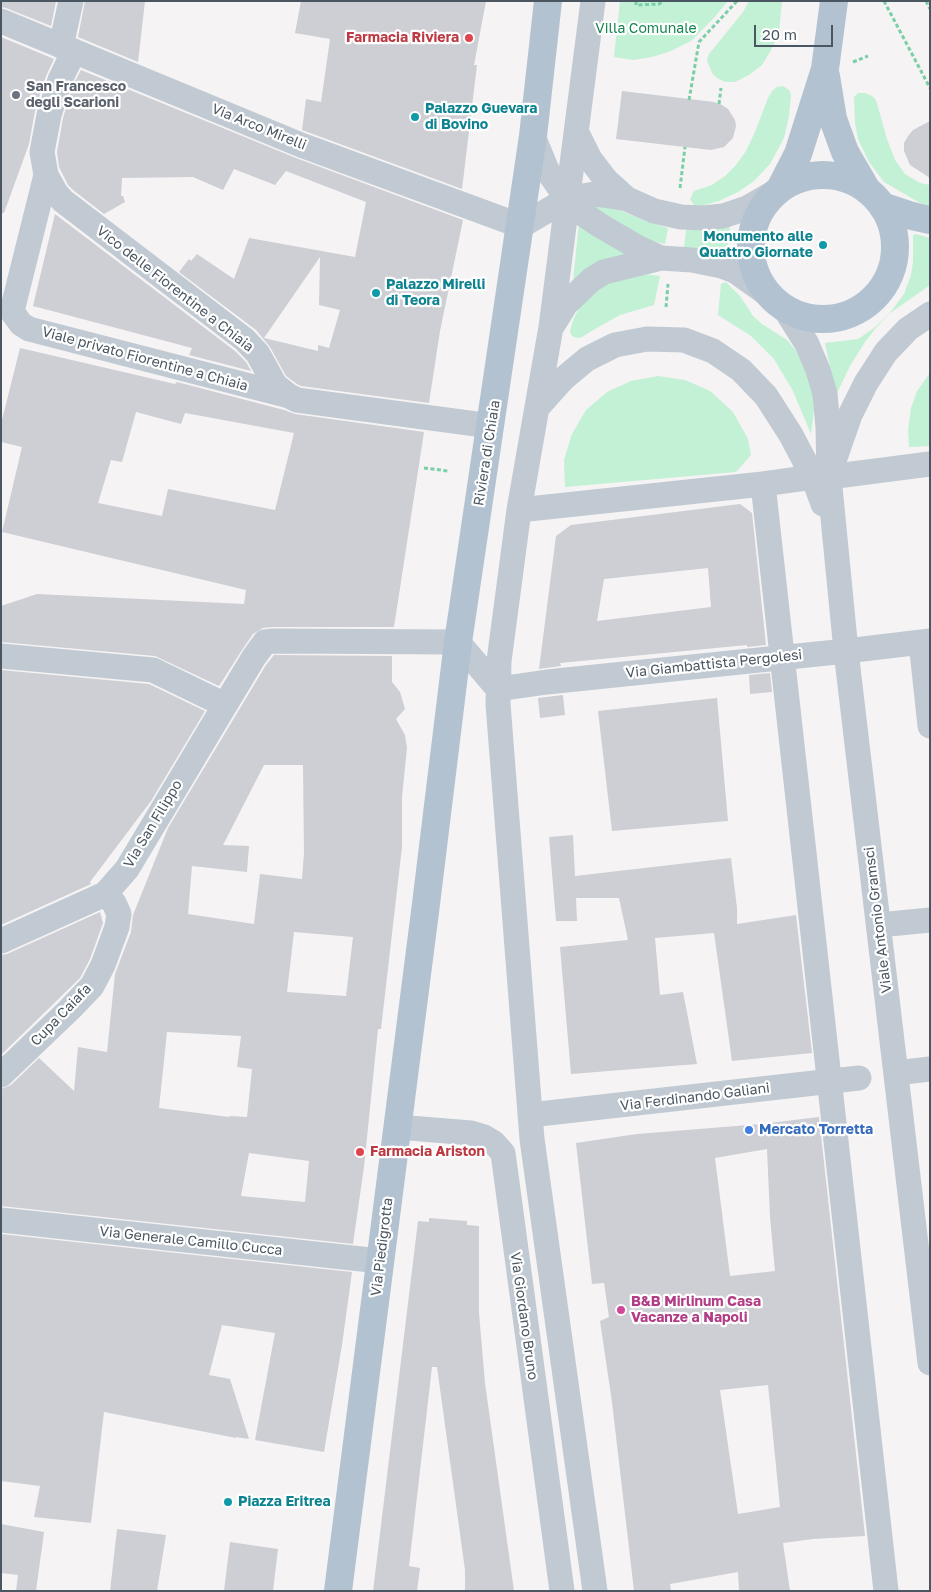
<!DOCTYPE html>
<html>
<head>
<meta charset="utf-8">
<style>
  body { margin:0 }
  #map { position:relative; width:931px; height:1592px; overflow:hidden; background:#f5f3f3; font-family:"Golos Text",sans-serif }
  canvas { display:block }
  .frame { position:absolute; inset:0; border:2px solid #4a5661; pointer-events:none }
  .scale { position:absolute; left:754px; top:25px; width:79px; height:22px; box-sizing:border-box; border:2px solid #4a5661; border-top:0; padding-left:6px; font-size:15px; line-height:18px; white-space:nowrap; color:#4a5661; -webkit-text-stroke:4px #fff; paint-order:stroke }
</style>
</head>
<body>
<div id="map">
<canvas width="931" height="1592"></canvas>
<div class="frame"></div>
<div class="scale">20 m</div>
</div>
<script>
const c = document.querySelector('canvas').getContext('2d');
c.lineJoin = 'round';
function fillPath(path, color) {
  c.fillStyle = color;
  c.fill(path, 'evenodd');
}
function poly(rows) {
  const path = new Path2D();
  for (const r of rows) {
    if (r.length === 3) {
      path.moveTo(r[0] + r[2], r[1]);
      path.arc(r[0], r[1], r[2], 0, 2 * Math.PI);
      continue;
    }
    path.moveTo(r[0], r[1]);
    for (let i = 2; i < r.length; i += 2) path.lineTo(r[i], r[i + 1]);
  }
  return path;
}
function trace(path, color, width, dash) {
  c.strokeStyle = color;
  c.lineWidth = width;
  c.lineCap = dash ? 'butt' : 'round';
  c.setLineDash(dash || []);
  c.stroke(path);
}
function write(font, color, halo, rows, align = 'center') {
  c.font = font + ' "Golos Text",sans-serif';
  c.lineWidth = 4.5;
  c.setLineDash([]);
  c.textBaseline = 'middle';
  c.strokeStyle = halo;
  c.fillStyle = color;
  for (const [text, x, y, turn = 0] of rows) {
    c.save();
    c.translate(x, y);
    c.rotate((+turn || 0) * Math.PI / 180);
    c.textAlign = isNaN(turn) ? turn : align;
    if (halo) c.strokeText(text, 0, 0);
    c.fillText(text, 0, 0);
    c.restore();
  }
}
fillPath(poly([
  [620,1,728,1,713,19,691,41,671,51,652,57,633,60,614,57],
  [749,1,782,1,779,33,771,50,762,65,749,75,735,82,725,82,717,78,712,73,707,60,709,54,743,12],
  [783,86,789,90,791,95,789,116,784,138,770,164,754,181,738,192,719,201,701,206,694,205,690,199,694,191,712,185,725,176,736,165,746,151,755,132,768,98,772,91,777,87],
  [858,93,865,93,872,96,876,100,887,139,895,160,905,174,920,183,930,185,930,206,920,203,884,182,869,162,858,139,855,123,854,97],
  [594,206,606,207,619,210,648,222,668,228,665,244,644,239,593,209],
  [579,223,629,254,586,271,573,280],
  [730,225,727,253,684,248,686,230,701,230],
  [916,234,930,238,930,285,889,314,875,329,865,342,850,366,836,395,825,343,858,339,874,328,889,314,904,294,911,275,913,262,913,235],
  [644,274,660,276,654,305,620,315,595,329,582,337,577,338,572,336,570,332,571,327,574,318,581,305,607,282],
  [726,282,740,296,753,316,762,324,787,340,802,358,812,377,814,410,811,434,793,391,774,359,751,336,718,315,721,284],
  [930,373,930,446,909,447,908,430,911,408,917,391],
  [658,376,685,380,710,391,733,412,748,439,751,455,736,472,565,487,564,460,572,434,586,410,607,392,631,381]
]), '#c3f1d5');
fillPath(poly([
  [1,1,56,1,51,26,6,8,1,7],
  [85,1,145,1,138,62,78,37],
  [301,1,486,1,474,65,477,65,462,189,302,130,306,99,321,102,330,39,295,33],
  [1,37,54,59,46,76,35,111,29,144,4,213,1,213],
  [81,70,296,158,463,220,440,331,429,403,301,386,297,384,286,376,270,347,256,330,179,272,189,259,191,261,197,254,234,279,249,238,355,257,366,202,286,171,275,185,234,169,223,190,193,177,122,178,121,196,123,196,125,202,104,214,73,190,68,185,59,167,57,152,63,118,73,85],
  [320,257,319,305,340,310,329,348,318,345,318,351,264,338],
  [622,91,714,102,722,105,728,109,735,120,736,126,733,138,724,147,711,150,616,139],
  [930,121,930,178,910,165,904,151,904,143,908,136,913,130],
  [55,214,235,351,246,362,251,371,189,355,192,348,33,306],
  [20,348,175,384,177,382,284,410,295,414,424,432,394,627,273,627,263,628,253,634,242,650,219,686,155,656,1,642,1,606,37,594,244,604,246,590,2,532,22,447,1,442,1,424],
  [136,412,181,424,185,413,294,433,275,510,168,489,162,516,98,503,111,460,122,462],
  [740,504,752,513,766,645,747,647,747,645,560,663,561,666,539,669,556,536,571,525],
  [708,568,711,607,597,621,604,579],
  [274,655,392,656,392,682,400,692,405,709,396,719,405,735,407,748,402,797,402,847,381,1029,378,1029,364,1167,353,1244,1,1206,1,1089,11,1085,39,1058,74,1091,78,1047,107,1052,115,974,131,932,133,915,168,828,266,665],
  [264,765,303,765,304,853,302,879,260,874,254,924,188,914,192,866,247,872,249,846,223,845],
  [294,932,353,937,346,996,287,992],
  [167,1032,241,1036,237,1067,252,1069,247,1117,230,1116,229,1117,159,1108],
  [249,1153,309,1161,305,1202,241,1196],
  [1,670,149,684,205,711,151,801,90,882,91,884,1,925],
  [770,673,772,692,750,694,749,675],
  [563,695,565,715,540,718,538,698],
  [717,698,728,821,612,831,598,711],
  [573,835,575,876,731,858,737,908,737,924,796,915,812,1053,732,1061,714,933,655,938,660,995,683,992,697,1064,571,1074,560,947,628,940,619,898,576,898,577,921,556,921,549,837],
  [100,912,103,923,90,959,80,978,1,1055,1,955,7,954],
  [819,1117,865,1536,813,1539,783,1543,790,1591,739,1591,738,1572,670,1584,671,1591,634,1591,612,1402,600,1321,609,1317,604,1283,592,1284,576,1143,637,1134,761,1124],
  [767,1149,770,1217,775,1271,730,1276,715,1158],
  [768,1385,780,1507,738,1514,720,1390],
  [429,1218,467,1221,467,1225,479,1226,479,1313,485,1383,514,1591,465,1591,465,1570,437,1367,432,1367,409,1566,420,1568,417,1591,373,1591,418,1221,429,1222],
  [1,1234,352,1272,342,1345,324,1452,255,1440,275,1333,222,1325,209,1375,230,1379,249,1439,236,1437,236,1438,104,1412,91,1523,34,1517,40,1486,1,1481],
  [1,1524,44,1532,36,1591,16,1591,18,1575,1,1573],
  [117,1529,166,1535,157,1591,110,1591],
  [230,1542,278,1549,273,1591,224,1591]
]), '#cdcfd5');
trace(poly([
  [636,1,636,5,659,4,663,1],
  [884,1,930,88],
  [926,1,930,9],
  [853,62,868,56],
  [689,100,699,42,737,1],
  [719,104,721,88],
  [680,188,685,147],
  [666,307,668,284],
  [424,468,448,471]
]), '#7ad0a6', 3, [4, 2.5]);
trace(poly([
  [593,1,551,327,519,510,499,661,498,704,532,1139,595,1591],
  [1,21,301,145,521,226,567,199,594,194,611,196,627,199],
  [61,46,71,1],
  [74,51,60,80,49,115,42,152,46,175,56,193,63,201,245,340,258,354,275,385,289,396,297,400,491,426],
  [577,133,590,159,606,180,627,199,654,211,681,217,704,218,723,216,747,208,780,189],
  [533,136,547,170,567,199,583,214,601,226,637,247,661,258],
  [46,175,13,307,13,313,21,324,29,329,289,396],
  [785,309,807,344,818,370,825,394,828,427,829,477,846,651,930,1363],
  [553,325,566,304,591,280,604,272,661,258,692,260,722,266,735,271,766,293],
  [537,408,563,379,587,359,615,345,647,339,684,340,713,351,741,370,766,396,791,435,813,477,823,504],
  [835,458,850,415,866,383,886,352,908,329,930,314],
  [829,477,930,464],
  [763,484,886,1591],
  [519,510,763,484,813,477],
  [921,642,930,726],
  [1,656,153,670,225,705],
  [498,689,547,682,846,651,930,641],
  [879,925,930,920],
  [1,941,105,894,127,869,225,705,254,657,265,642,273,641,458,642,498,689],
  [896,1073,930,1069],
  [1,1075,70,1009,92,986,103,965,117,927,119,914,114,903,105,894],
  [530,1115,859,1078],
  [397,1127,471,1133,484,1137,494,1143,503,1153,562,1591],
  [1,1220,380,1261]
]), '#c1cad2', 25);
trace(poly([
  [826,76,833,119,845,152,867,190],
  [823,247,72],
  [780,189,798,154,825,69,834,1],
  [882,206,912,216,930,220],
  [338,1591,426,904,458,642,533,136,548,1]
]), '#b3c2d1', 28);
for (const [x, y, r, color] of [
  [469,38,5,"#e0444e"],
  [16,95,5,"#6b7280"],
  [415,117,5,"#0f9aa8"],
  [823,245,5,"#0f9aa8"],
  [376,293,5,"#0f9aa8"],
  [749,1130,5,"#3f7fe0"],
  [360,1152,5,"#e0444e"],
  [621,1310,5,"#d1479c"],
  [228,1502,5,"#0f9aa8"]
]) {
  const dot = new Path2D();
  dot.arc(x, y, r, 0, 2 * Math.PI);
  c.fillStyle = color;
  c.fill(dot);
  trace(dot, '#fff', 2);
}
write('14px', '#17864f', '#fff', [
  ["Villa Comunale",646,29]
]);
write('bold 14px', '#be3a42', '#fff', [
  ["Farmacia Riviera",459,38],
  ["Farmacia Ariston",370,1152,"left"]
], 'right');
write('bold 14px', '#5b616d', '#fff', [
  ["San Francesco",26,87],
  ["degli Scarioni",26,103]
], 'left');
write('bold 14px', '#0d838f', '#fff', [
  ["Palazzo Guevara",425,109],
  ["di Bovino",425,125],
  ["Monumento alle",813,237,"right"],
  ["Quattro Giornate",813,253,"right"],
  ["Palazzo Mirelli",386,285],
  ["di Teora",386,301],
  ["Piazza Eritrea",238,1502]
], 'left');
write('14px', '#4a5661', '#fff', [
  ["Via Arco Mirelli",259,127,22],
  ["Vico delle Fiorentine a Chiaia",175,289,38],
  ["Viale privato Fiorentine a Chiaia",145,359,15],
  ["Riviera di Chiaia",487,453,-81],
  ["Via Giambattista Pergolesi",714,664,-6],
  ["Via San Filippo",153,824,-59],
  ["Viale Antonio Gramsci",878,920,-97],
  ["Cupa Caiafa",61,1015,-46],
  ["Via Ferdinando Galiani",695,1097,-7],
  ["Via Generale Camillo Cucca",191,1241,6],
  ["Via Piedigrotta",382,1247,-83],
  ["Via Giordano Bruno",524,1316,82]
]);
write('bold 14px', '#366cbe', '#fff', [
  ["Mercato Torretta",759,1130]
], 'left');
write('bold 14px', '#b23c85', '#fff', [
  ["B&B Mirlinum Casa",631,1302],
  ["Vacanze a Napoli",631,1318]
], 'left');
</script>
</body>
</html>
